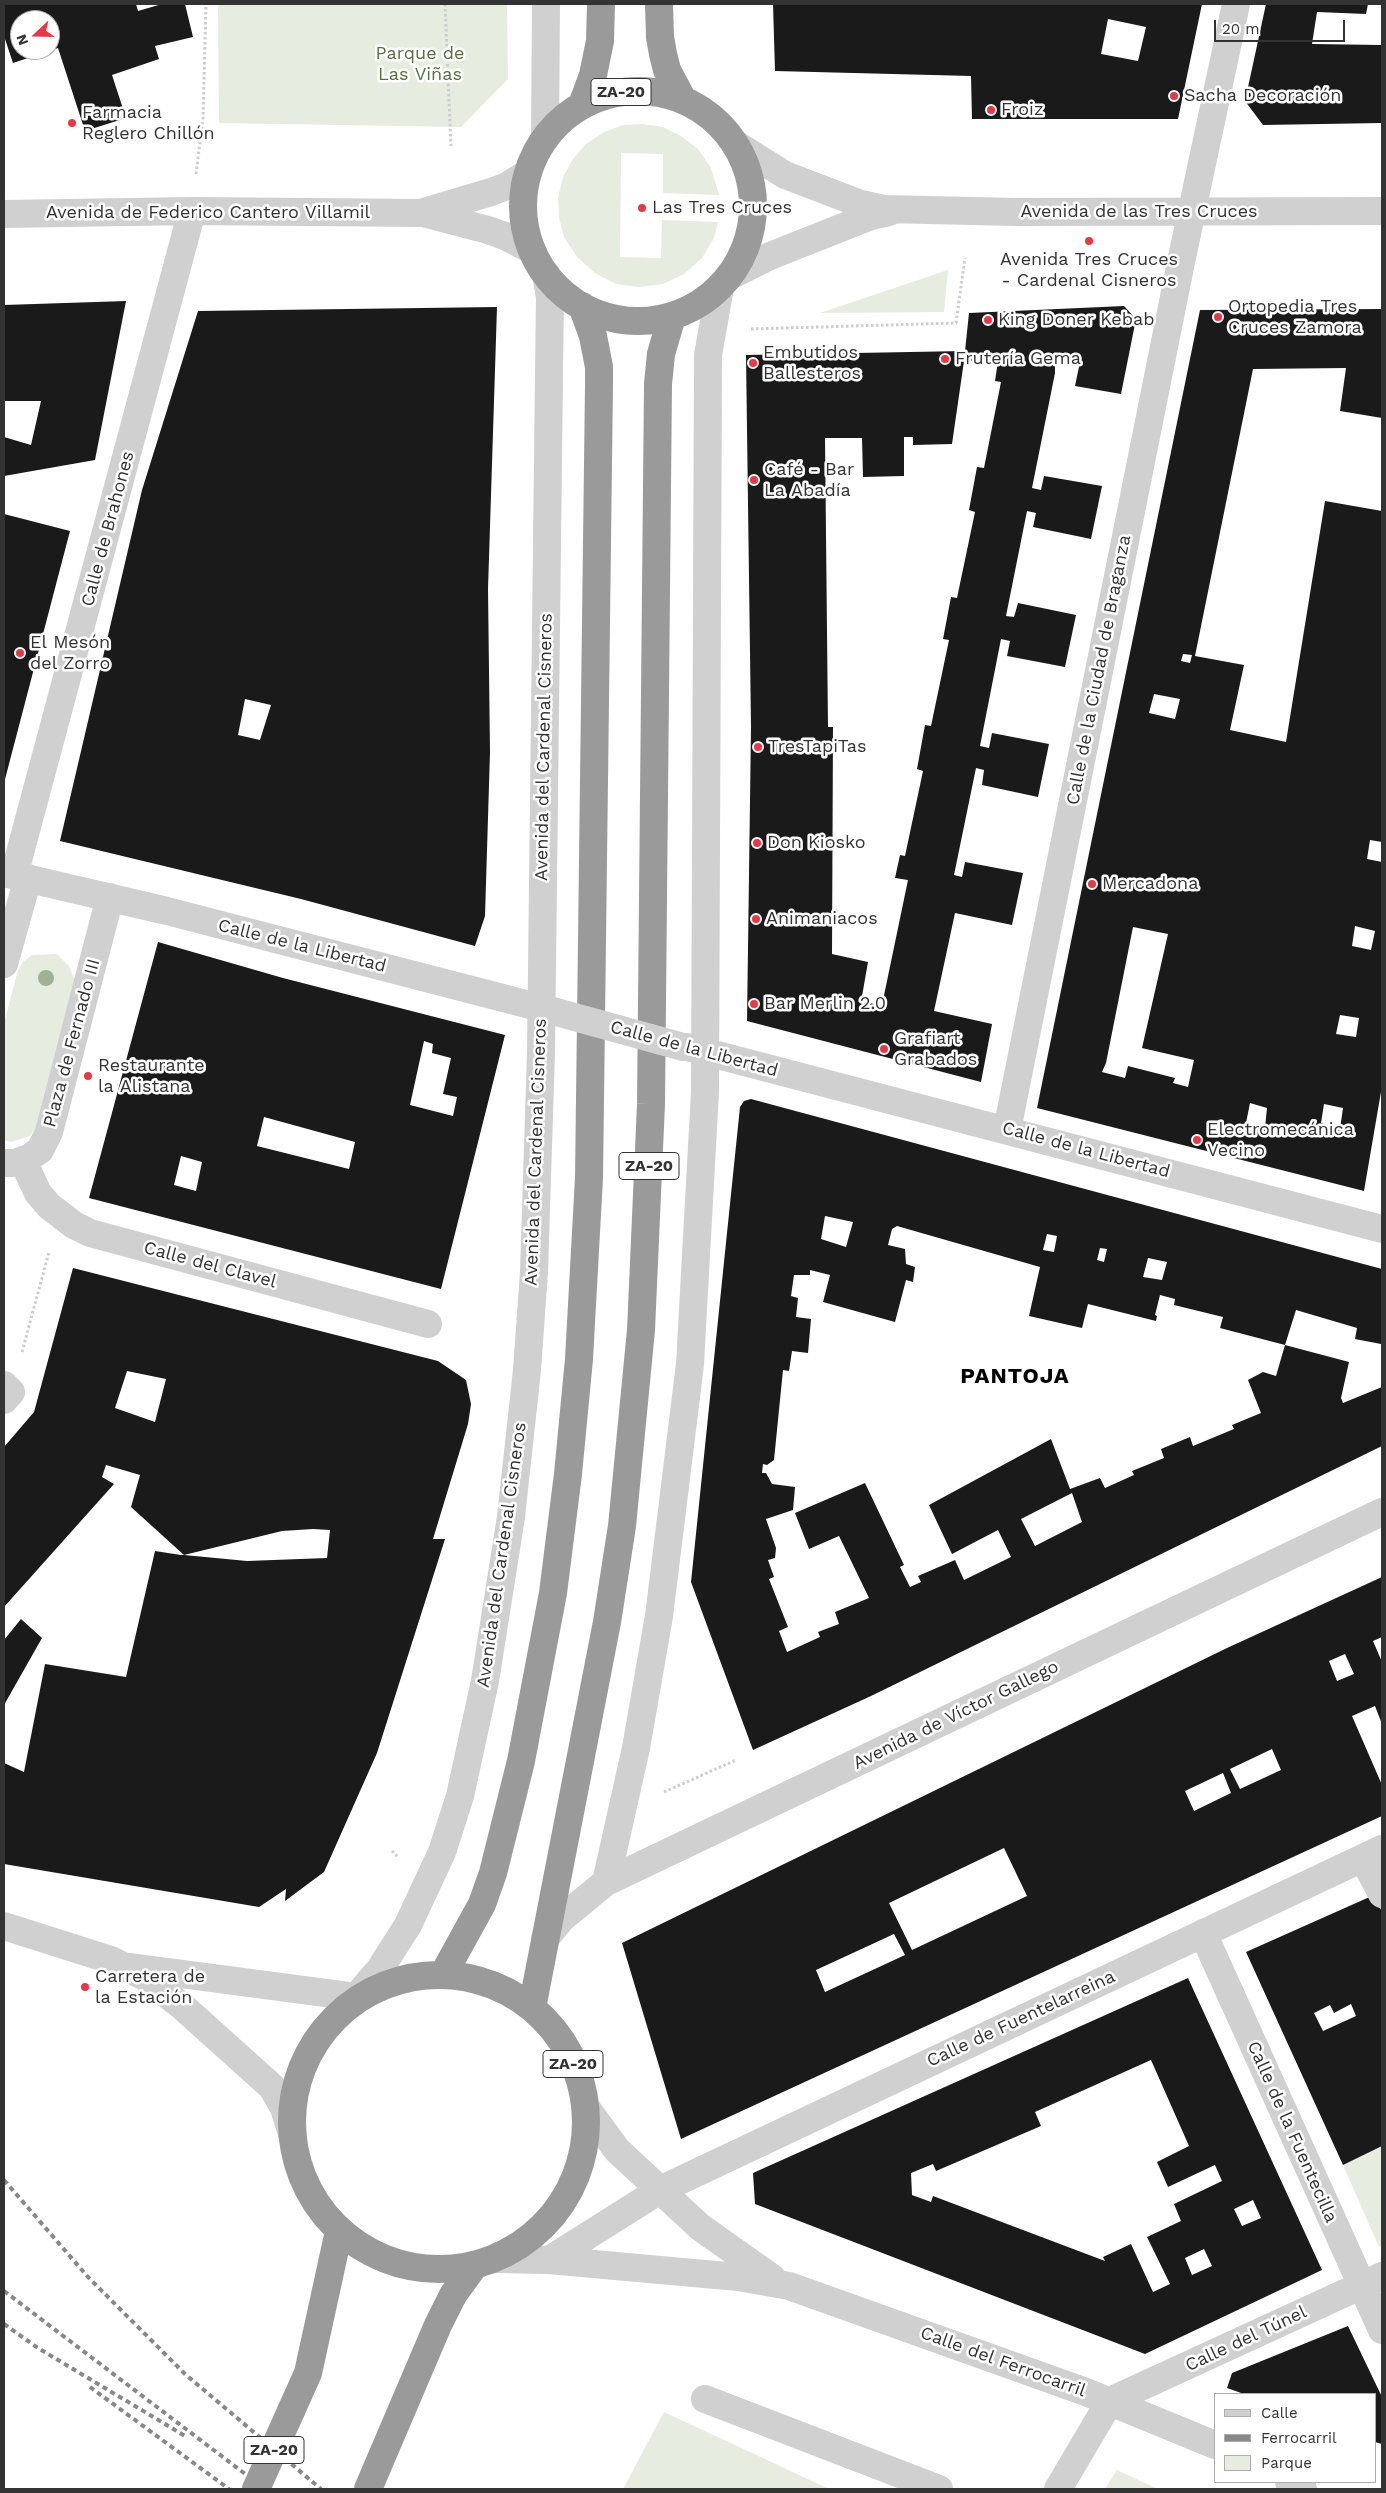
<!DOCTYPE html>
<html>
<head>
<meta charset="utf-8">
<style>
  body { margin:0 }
  #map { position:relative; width:1386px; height:2493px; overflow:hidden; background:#fff; font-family:"Work Sans",sans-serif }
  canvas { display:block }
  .frame { position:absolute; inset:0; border:5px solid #333; pointer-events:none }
  .legend { position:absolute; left:1214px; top:2393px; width:162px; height:90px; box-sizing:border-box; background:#fff; border:1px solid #adadad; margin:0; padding:6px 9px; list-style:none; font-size:15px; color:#333 }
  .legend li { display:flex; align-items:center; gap:10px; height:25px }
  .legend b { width:25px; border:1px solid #adadad }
  .north { position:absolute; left:10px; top:10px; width:50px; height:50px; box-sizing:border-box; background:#fff; border:1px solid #adadad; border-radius:50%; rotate:249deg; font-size:14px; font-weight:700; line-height:20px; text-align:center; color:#333 }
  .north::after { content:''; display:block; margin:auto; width:18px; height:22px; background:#e63946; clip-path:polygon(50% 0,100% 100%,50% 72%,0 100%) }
  .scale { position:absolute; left:1214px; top:20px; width:131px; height:22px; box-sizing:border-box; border:2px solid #333; border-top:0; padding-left:6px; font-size:15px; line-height:18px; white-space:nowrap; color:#333; -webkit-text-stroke:4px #fff; paint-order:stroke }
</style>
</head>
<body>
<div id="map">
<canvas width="1386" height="2493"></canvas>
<div class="frame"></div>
<ul class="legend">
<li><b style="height:6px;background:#d0d0d0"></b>Calle</li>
<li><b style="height:6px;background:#888"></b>Ferrocarril</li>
<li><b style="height:14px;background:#e6ecdf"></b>Parque</li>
</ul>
<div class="north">N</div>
<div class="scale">20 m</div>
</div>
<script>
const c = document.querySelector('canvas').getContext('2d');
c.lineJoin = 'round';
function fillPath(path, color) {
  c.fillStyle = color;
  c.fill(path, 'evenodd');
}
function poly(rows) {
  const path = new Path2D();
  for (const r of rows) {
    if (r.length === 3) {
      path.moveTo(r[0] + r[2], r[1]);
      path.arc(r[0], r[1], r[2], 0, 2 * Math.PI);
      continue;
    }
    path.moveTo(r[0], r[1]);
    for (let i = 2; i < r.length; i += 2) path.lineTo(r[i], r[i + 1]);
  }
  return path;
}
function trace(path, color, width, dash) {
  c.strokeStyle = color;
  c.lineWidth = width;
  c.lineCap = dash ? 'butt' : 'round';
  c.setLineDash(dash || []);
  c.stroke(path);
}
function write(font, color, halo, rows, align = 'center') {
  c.font = font + ' "Work Sans",sans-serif';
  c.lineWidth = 5;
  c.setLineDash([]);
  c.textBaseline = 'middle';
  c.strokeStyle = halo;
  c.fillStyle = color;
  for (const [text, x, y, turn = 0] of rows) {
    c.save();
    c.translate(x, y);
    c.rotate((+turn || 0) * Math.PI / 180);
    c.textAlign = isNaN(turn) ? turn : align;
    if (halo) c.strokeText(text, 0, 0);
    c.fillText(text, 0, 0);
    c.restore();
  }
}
fillPath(poly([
  [218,4,507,4,508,79,461,127,219,123],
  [643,124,663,127,681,136,698,149,711,168,719,195,663,193,663,154,621,153,620,257,661,258,662,220,718,222,714,238,702,258,684,274,663,284,639,287,616,284,595,273,577,257,564,237,559,217,558,197,563,177,573,159,586,144,604,132,623,125],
  [948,270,944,312,820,313],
  [57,954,69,966,76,983,37,1126,30,1136,11,1142,4,1140,4,1023,18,970,23,962,32,955],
  [1382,2146,1382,2245,1379,2247,1343,2165],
  [664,2412,752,2453,829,2489,623,2489],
  [1117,2470,1158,2489,1105,2489]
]), '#e6ecdf');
fillPath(poly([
  [9,4,136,4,138,11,162,4,185,4,193,37,155,46,159,59,112,75,126,118,85,131,58,48,13,63,4,36,4,5],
  [20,20,50,20,50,50,20,50],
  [773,4,1202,4,1178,119,972,119,971,76,775,71],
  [1108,19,1146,27,1138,61,1101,54],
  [1266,4,1368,4,1366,14,1317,12,1312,44,1382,45,1382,123,1263,125,1245,101],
  [126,301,95,460,4,476,4,437,31,445,41,401,4,401,4,305],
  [1124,306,1136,319,1121,394,1075,386,1080,362,1055,361,1055,373,1032,488,1041,490,1044,476,1102,486,1091,539,1033,527,1036,513,1027,511,1006,616,1014,617,1018,603,1076,615,1065,667,1007,656,1010,641,1001,639,980,746,989,748,992,733,1049,744,1038,797,982,785,984,770,976,768,954,875,962,877,965,862,1023,873,1012,925,955,913,934,1011,992,1024,981,1082,747,1021,751,727,746,355,965,351,969,313],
  [964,361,998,361,995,381,1001,382,984,468,977,467,969,510,975,512,957,598,951,597,943,639,949,640,931,726,925,725,917,769,923,771,905,856,900,855,895,878,908,880,882,1005,861,1002,868,962,832,954,833,727,828,727,825,438,862,438,863,477,904,476,904,437,913,437,913,445,952,444],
  [497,307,488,589,490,752,485,916,475,946,301,899,60,841,142,490,198,311],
  [245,699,271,705,260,740,238,735],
  [1382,309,1382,418,1340,411,1346,368,1253,369,1195,656,1244,665,1230,730,1286,742,1325,501,1382,511,1382,842,1370,840,1367,859,1382,862,1382,1086,1364,1191,1037,1108,1200,310],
  [1183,654,1192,655,1190,663,1181,661],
  [1154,694,1180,699,1175,719,1149,713],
  [1355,926,1375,931,1371,950,1352,946],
  [1133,927,1168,934,1142,1048,1194,1060,1188,1087,1173,1083,1175,1078,1128,1066,1125,1078,1102,1072,1106,1063],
  [1340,1015,1359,1018,1356,1037,1336,1034],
  [1250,1103,1267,1108,1265,1128,1246,1123],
  [1324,1104,1343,1108,1340,1129,1321,1123],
  [4,514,70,531,4,783],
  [158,942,283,978,505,1035,441,1289,89,1198],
  [424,1041,433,1044,432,1053,451,1058,443,1094,457,1097,453,1116,410,1105],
  [264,1117,355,1142,349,1169,257,1146],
  [181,1156,202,1162,196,1191,174,1185],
  [751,1099,1382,1269,1382,1348,1381,1344,1355,1339,1357,1328,1296,1310,1285,1345,1220,1328,1223,1317,1174,1305,1175,1299,1160,1295,1155,1315,1157,1316,1156,1321,1088,1304,1082,1328,1029,1316,1040,1267,897,1226,892,1229,888,1245,905,1249,906,1264,915,1267,913,1282,906,1280,895,1322,823,1302,830,1275,810,1270,810,1275,794,1275,791,1296,798,1298,796,1317,811,1319,808,1353,792,1351,789,1371,783,1370,774,1460,767,1465,763,1464,762,1473,766,1473,772,1484,795,1487,793,1510,766,1519,776,1548,775,1558,768,1560,774,1577,769,1579,788,1627,779,1631,787,1652,820,1637,818,1632,839,1624,835,1612,869,1598,839,1536,809,1549,795,1513,865,1483,904,1565,900,1567,910,1587,921,1582,918,1576,955,1560,964,1580,1011,1557,998,1530,952,1554,929,1505,1051,1439,1070,1489,1100,1478,1105,1488,1134,1475,1132,1471,1164,1458,1161,1449,1190,1437,1193,1446,1234,1429,1232,1425,1261,1413,1248,1380,1263,1372,1276,1376,1285,1345,1349,1362,1341,1398,1343,1403,1382,1387,1382,1446,871,1696,753,1750,691,1582,740,1107,744,1101],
  [825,1216,853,1222,846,1247,821,1239],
  [1047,1234,1057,1236,1054,1252,1043,1250],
  [1100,1248,1107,1249,1104,1262,1097,1260],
  [1148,1258,1167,1262,1162,1280,1143,1277],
  [1072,1493,1082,1522,1035,1546,1021,1519],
  [73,1268,438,1361,466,1380,471,1404,468,1424,433,1539,445,1539,377,1753,324,1872,285,1901,286,1889,259,1907,4,1864,4,1763,24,1772,45,1664,126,1677,155,1551,181,1555,184,1555,247,1561,327,1558,330,1530,313,1529,282,1531,184,1555,131,1507,140,1475,106,1465,102,1477,114,1484,4,1607,4,1447,34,1412],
  [127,1371,166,1379,155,1422,115,1408],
  [1382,1577,1382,1637,1373,1641,1382,1662,1382,1724,1375,1706,1352,1716,1382,1785,1382,1816,681,2139,622,1943,1227,1648],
  [1345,1654,1354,1674,1337,1681,1329,1661],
  [1272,1749,1281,1770,1240,1789,1230,1769],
  [1223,1773,1231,1793,1194,1811,1185,1791],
  [1004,1848,1027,1896,912,1950,889,1903],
  [894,1934,905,1955,825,1992,816,1970],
  [21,1619,42,1638,4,1705,4,1640],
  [1374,1895,1382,1912,1382,2146,1343,2165,1246,1952],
  [1351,2004,1356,2016,1323,2031,1314,2013,1330,2005,1334,2013],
  [1188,1978,1322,2270,1145,2354,755,2204,753,2173],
  [1151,2060,1189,2146,1157,2162,1168,2187,1215,2165,1222,2181,1174,2204,1181,2221,1147,2237,1170,2284,1153,2292,1131,2244,1103,2257,1105,2261,933,2196,931,2202,912,2195,911,2173,933,2164,936,2171,1041,2126,1035,2112],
  [1253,2200,1261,2218,1242,2226,1234,2209],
  [1204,2249,1212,2266,1192,2275,1185,2258],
  [1348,2326,1382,2397,1382,2444,1375,2442,1375,2394,1244,2394,1227,2388,1232,2373]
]), '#1a1a1a');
trace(poly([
  [445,4,451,146],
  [196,174,203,118,206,4],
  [751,329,956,323,965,258],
  [22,1352,49,1252],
  [664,1792,736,1760],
  [392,1851,398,1857]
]), '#cdcdcd', 3, [2.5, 2.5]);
trace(poly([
  [545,139,546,4],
  [734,143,785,175,861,204,884,209,1016,212,1382,211],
  [424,212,491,192,507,186,528,173],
  [4,214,192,211,423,213,488,230,505,236,532,250],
  [728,277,770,256,871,216,889,212],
  [4,873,167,911,557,1012],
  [14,875,192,211],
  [4,964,28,878],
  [687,1047,1382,1229],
  [1007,1130,1181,262,1236,4],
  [23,1161,38,1193,49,1206,74,1225,90,1233,428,1324],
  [5,1163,15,1163,29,1158,40,1150,49,1132,110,897],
  [4,1385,11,1392,4,1400],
  [1363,1858,1382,1894],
  [606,1882,636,1748,659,1616,690,1364,705,1092,708,355,720,287],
  [4,1926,111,1960,145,1977,183,2007,272,2087,284,2108,293,2137],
  [1203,1933,1382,2330],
  [545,1939,561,1919,606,1882,1382,1512],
  [129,1967,356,1997,380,1969,408,1925,442,1852,460,1796,485,1681,511,1517,527,1370,534,1272,541,1052,549,374,550,297,546,274],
  [585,2106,617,2150,700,2227,772,2278],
  [497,2259,549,2260,738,2277,789,2286,1086,2392,1215,2445],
  [549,2260,660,2190,1382,1849],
  [705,2399,939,2489],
  [1110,2401,1382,2276],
  [1289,2482,1303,2489],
  [1058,2489,1110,2401]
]), '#d0d0d0', 28);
trace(poly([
  [659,4,660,37,663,54,667,70,683,100],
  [638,206,115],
  [582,105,593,75,600,41,601,4],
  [443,1975,482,1904,493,1873,521,1761,553,1593,568,1474,579,1359,589,1178,599,384,599,367,593,336,582,306],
  [439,2122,147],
  [532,2008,607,1622,622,1526,641,1330,651,1104,658,384,661,354,672,316],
  [291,2411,308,2373,339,2231],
  [368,2489,438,2325,453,2295,474,2266]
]), '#9a9a9a', 28);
trace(poly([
  [4,2180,88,2277,185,2374,321,2489],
  [4,2291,265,2489],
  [4,2324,38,2348,185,2436],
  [90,2387,229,2489]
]), '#888', 4, [5, 4]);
trace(poly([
  [560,1013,683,1047]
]), '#d0d0d0', 28);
trace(poly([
  [256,2489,291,2411]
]), '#9a9a9a', 28);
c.fillStyle = '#a2b095';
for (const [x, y] of [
  [46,978]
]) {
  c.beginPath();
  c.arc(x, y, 8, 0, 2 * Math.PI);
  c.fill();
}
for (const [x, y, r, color] of [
  [1174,96,5,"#e63946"],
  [991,110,5,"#e63946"],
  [72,123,5,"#e63946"],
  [642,208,5,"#e63946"],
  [1089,241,5,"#e63946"],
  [1218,317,5,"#e63946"],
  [988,320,5,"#e63946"],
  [945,359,5,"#e63946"],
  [753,363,5,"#e63946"],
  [754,480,5,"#e63946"],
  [20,653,5,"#e63946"],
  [758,747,5,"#e63946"],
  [757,843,5,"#e63946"],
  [1092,884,5,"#e63946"],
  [756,919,5,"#e63946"],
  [754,1004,5,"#e63946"],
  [884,1049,5,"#e63946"],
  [88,1076,5,"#e63946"],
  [1197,1140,5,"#e63946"],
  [85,1987,5,"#e63946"]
]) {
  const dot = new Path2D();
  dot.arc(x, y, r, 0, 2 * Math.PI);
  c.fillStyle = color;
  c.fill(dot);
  trace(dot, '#fff', 2);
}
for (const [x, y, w] of [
  [621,92,60],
  [649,1166,60],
  [573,2064,60],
  [274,2450,60]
]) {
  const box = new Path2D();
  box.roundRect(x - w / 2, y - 13.5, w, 27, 4);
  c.fillStyle = '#fff';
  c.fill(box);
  trace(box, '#333', 1);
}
write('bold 16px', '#333', null, [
  ["ZA-20",621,92],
  ["ZA-20",649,1166],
  ["ZA-20",573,2064],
  ["ZA-20",274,2450]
]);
write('18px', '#56703f', '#fff', [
  ["Parque de",420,54],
  ["Las Viñas",420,75]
]);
write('18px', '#333', '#fff', [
  ["Sacha Decoración",1184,96],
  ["Froiz",1001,110],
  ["Farmacia",82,113],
  ["Reglero Chillón",82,134],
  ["Las Tres Cruces",652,208],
  ["Avenida Tres Cruces",1089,260,"center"],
  ["- Cardenal Cisneros",1089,281,"center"],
  ["Ortopedia Tres",1228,307],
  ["Cruces Zamora",1228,328],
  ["King Doner Kebab",998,320],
  ["Embutidos",763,353],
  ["Ballesteros",763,374],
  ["Frutería Gema",955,359],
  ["Café - Bar",764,470],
  ["La Abadía",764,491],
  ["El Mesón",30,643],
  ["del Zorro",30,664],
  ["TresTapiTas",768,747],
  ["Don Kiosko",767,843],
  ["Mercadona",1102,884],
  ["Animaniacos",766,919],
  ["Bar Merlin 2.0",764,1004],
  ["Grafiart",894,1039],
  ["Grabados",894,1060],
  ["Restaurante",98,1066],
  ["la Alistana",98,1087],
  ["Electromecánica",1207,1130],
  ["Vecino",1207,1151],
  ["Carretera de",95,1977],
  ["la Estación",95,1998]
], 'left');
write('18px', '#333', '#fff', [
  ["Avenida de las Tres Cruces",1139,212],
  ["Avenida de Federico Cantero Villamil",208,213],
  ["Calle de Brahones",108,529,-75],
  ["Calle de la Ciudad de Braganza",1099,670,-79],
  ["Avenida del Cardenal Cisneros",544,747,-89],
  ["Calle de la Libertad",302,946,14],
  ["Plaza de Fernado III",72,1043,-75],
  ["Calle de la Libertad",694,1049,15],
  ["Calle de la Libertad",1086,1150,15],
  ["Avenida del Cardenal Cisneros",536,1152,-88],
  ["Calle del Clavel",210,1265,15],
  ["Avenida del Cardenal Cisneros",502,1555,-82],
  ["Avenida de Víctor Gallego",956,1715,-26],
  ["Calle de Fuentelarreina",1021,2019,-25],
  ["Calle de la Fuentecilla",1292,2132,66],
  ["Calle del Túnel",1246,2339,-25],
  ["Calle del Ferrocarril",1003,2362,20]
]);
c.letterSpacing = '1px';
write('bold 22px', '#000', '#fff', [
  ["PANTOJA",1015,1377]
]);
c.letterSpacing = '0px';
</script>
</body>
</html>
